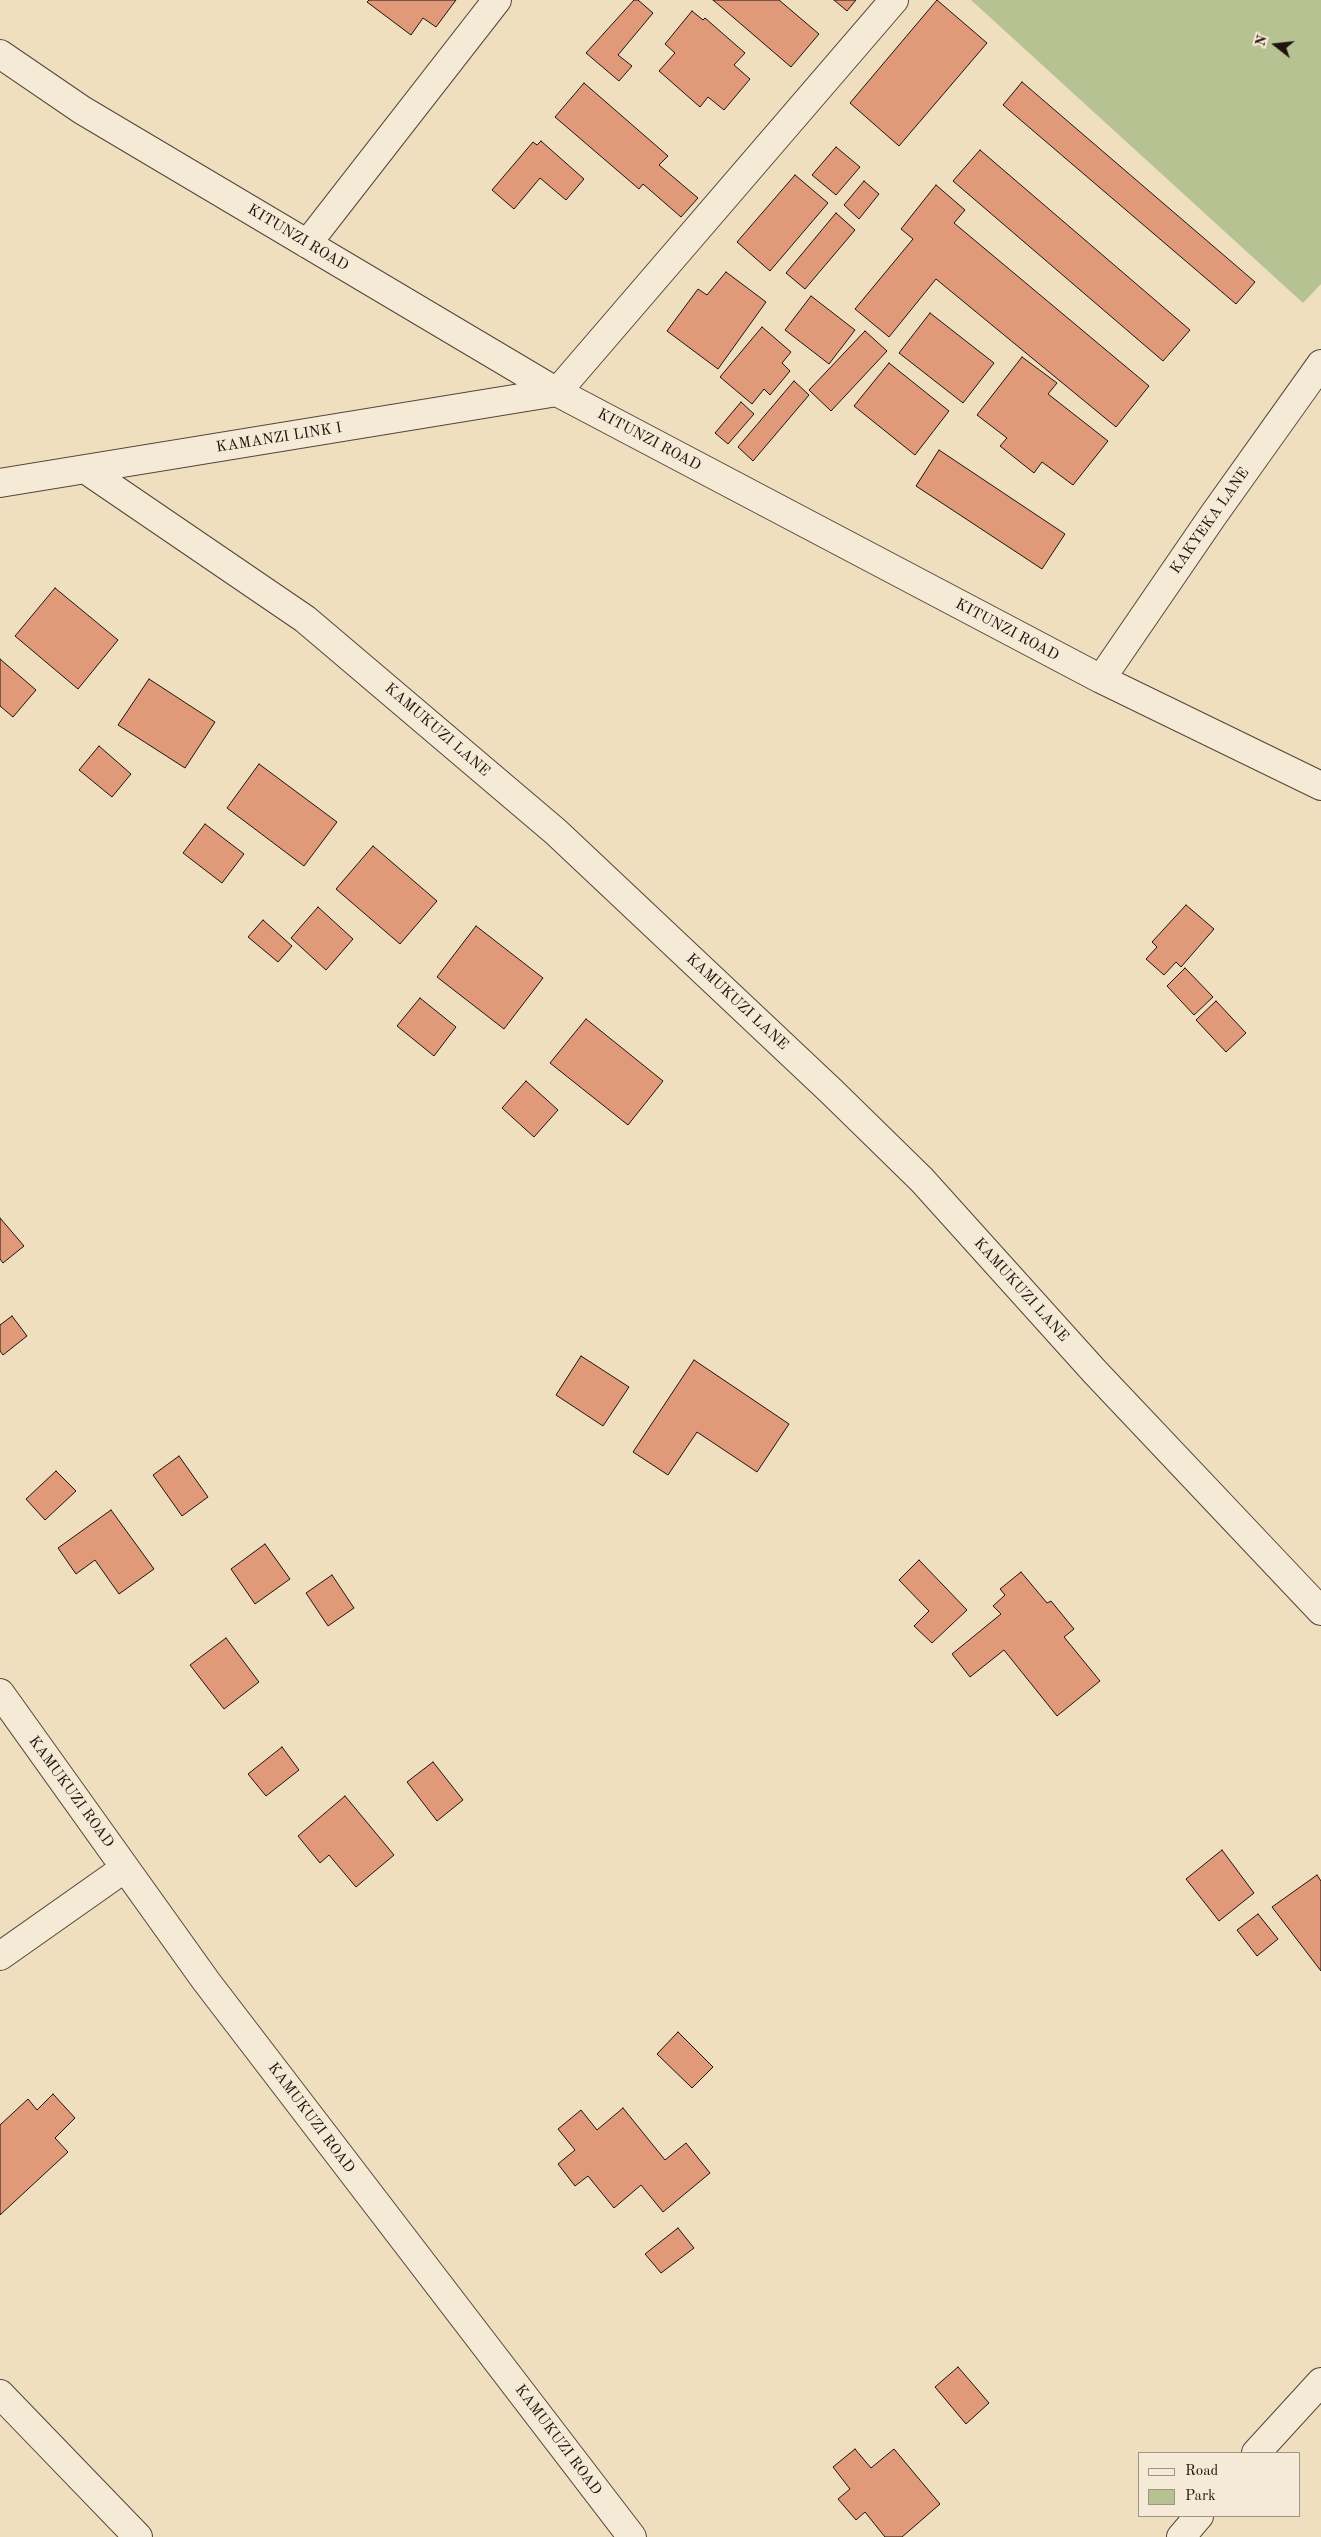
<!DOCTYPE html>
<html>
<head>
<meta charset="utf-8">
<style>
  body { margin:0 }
  #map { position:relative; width:1321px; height:2537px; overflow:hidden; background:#efdfbf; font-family:"Old Standard TT",serif }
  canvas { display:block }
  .legend { position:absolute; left:1138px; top:2452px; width:162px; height:65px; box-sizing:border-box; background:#f5ead5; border:1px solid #9f9485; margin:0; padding:6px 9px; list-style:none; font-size:15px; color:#1f130e }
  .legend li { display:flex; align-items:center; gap:10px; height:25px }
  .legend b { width:25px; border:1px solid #9f9485 }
  .north { position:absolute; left:1251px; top:20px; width:50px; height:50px; -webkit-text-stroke:4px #f5ead5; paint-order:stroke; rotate:286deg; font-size:14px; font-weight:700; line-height:20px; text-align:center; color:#1f130e }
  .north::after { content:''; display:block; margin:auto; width:18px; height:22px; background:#1f130e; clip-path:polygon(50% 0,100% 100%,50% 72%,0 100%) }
</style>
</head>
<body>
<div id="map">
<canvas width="1321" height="2537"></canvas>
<ul class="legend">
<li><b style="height:6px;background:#f5ead5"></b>Road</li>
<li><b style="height:14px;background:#b7c293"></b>Park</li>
</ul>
<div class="north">N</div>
</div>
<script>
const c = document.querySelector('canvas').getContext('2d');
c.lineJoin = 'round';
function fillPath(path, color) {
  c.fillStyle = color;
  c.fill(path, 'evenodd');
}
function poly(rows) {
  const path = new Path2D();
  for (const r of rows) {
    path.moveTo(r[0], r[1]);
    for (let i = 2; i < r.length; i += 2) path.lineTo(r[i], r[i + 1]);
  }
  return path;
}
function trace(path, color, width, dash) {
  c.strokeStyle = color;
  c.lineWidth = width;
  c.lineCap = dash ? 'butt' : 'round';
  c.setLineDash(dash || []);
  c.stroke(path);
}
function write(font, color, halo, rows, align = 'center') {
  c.font = font + ' "Old Standard TT",serif';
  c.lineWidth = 4;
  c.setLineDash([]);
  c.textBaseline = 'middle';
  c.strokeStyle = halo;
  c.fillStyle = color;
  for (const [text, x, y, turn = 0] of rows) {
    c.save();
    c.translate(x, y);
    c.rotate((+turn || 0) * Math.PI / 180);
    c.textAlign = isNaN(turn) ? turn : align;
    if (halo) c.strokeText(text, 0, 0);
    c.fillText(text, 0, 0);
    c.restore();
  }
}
fillPath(poly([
  [971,0,1321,0,1321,284,1303,303]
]), '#b7c293');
const building = poly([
  [369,0,456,0,436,27,423,18,411,35,367,2,369,0],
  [634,0,638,0,653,13,618,55,632,66,619,81,586,53,634,0],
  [713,0,779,0,819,34,791,67,713,0],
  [834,0,856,0,847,11,834,0],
  [937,0,987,43,899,146,850,103,937,0],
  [692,11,703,20,705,18,745,53,734,65,750,79,724,110,708,97,700,107,659,71,675,53,665,44,692,11],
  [1022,82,1255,282,1236,304,1003,105,1022,82],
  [584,83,668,156,659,165,698,198,681,217,643,184,639,189,555,117,584,83],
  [541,141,584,179,566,200,540,178,514,209,492,190,533,142,537,145,541,141],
  [836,147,860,167,836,195,812,175,836,147],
  [980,150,1190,330,1163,361,953,181,980,150],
  [795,175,828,203,770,271,737,242,795,175],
  [864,181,879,194,859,219,844,205,864,181],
  [936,185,965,210,954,223,1149,386,1116,427,936,279,889,337,855,309,913,239,901,229,936,185],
  [836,213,855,230,805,289,786,273,836,213],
  [726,272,766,302,718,369,667,331,698,289,707,295,726,272],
  [811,296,855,330,829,364,785,330,811,296],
  [930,313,994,363,963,403,899,353,930,313],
  [762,327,791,352,782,363,790,371,770,395,764,389,752,404,720,377,762,327],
  [865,331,887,351,831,411,809,390,865,331],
  [1022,357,1057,383,1048,394,1108,441,1073,485,1042,462,1034,473,1000,446,1007,438,977,415,1022,357],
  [889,363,949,411,915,455,854,406,889,363],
  [794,381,809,395,753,461,738,447,794,381],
  [741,402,754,414,728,444,715,433,741,402],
  [939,450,1065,534,1042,569,916,486,939,450],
  [55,588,118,640,78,689,15,636,55,588],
  [0,659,36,690,13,717,0,706,0,659],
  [149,679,215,722,185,768,118,725,149,679],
  [99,746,131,774,112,797,79,770,99,746],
  [259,764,337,822,304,866,227,808,259,764],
  [205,824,244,854,222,883,183,853,205,824],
  [373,846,437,901,400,944,336,889,373,846],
  [1186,905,1214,929,1181,967,1176,962,1164,975,1146,959,1157,947,1152,942,1186,905],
  [318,907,353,939,326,970,291,938,318,907],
  [263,920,292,946,278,962,248,937,263,920],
  [476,926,543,978,504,1029,437,977,476,926],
  [1185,968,1213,997,1194,1015,1167,986,1185,968],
  [420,998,456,1027,434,1056,397,1026,420,998],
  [1216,1001,1246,1033,1226,1052,1196,1020,1216,1001],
  [586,1019,663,1081,628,1125,550,1063,586,1019],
  [526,1081,558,1110,534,1137,502,1108,526,1081],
  [0,1218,24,1246,3,1263,0,1259,0,1218],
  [12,1316,27,1336,3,1355,0,1351,0,1325,12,1316],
  [581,1356,629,1387,603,1426,556,1395,581,1356],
  [694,1360,789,1424,757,1472,697,1432,668,1475,633,1452,694,1360],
  [179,1456,208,1497,182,1516,153,1475,179,1456],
  [56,1471,76,1491,45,1520,26,1499,56,1471],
  [111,1510,154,1569,119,1594,95,1560,76,1574,58,1548,111,1510],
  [265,1544,290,1579,255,1604,231,1569,265,1544],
  [919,1560,967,1610,932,1643,914,1626,929,1611,899,1580,919,1560],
  [1021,1572,1047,1603,1051,1601,1074,1629,1064,1637,1100,1681,1057,1716,1004,1650,970,1677,952,1654,1001,1614,993,1606,1005,1595,1000,1589,1021,1572],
  [332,1575,354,1608,328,1626,306,1593,332,1575],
  [226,1638,259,1682,224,1709,190,1665,226,1638],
  [282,1747,299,1770,266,1796,248,1774,282,1747],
  [433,1762,463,1800,437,1821,407,1782,433,1762],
  [345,1796,394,1855,356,1887,329,1855,320,1863,298,1836,345,1796],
  [1222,1850,1254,1893,1219,1921,1186,1879,1222,1850],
  [1317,1875,1321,1881,1321,1971,1272,1907,1317,1875],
  [1258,1914,1278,1939,1257,1956,1237,1930,1258,1914],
  [678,2032,713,2067,692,2088,657,2054,678,2032],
  [53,2094,75,2118,55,2138,68,2152,0,2215,0,2125,28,2099,37,2110,53,2094],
  [623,2108,665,2160,686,2143,710,2173,663,2212,641,2185,614,2208,588,2176,575,2186,558,2164,575,2150,558,2129,581,2110,597,2130,623,2108],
  [678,2228,694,2248,661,2273,645,2254,678,2228],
  [958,2367,989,2403,966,2424,935,2387,958,2367],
  [855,2449,871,2468,894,2449,940,2504,902,2537,885,2537,865,2512,856,2520,838,2499,850,2489,833,2467,855,2449]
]);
fillPath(building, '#e19a79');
trace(building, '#1f130e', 1);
const minor = poly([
  [0,54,82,110,557,392,1101,679,1321,786],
  [307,244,497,0],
  [85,469,305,619,556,832,831,1091,922,1180,1095,1372,1321,1611],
  [0,483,557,392,894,0],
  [1101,679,1212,517,1321,364],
  [0,1693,206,1981,632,2537],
  [0,1956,125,1868],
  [0,2394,138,2537],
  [1256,2453,1321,2382],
  [1181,2537,1199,2516]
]);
trace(minor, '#53463a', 30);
trace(minor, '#f5ead5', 28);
write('15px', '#1f130e', '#f5ead5', [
  ["KITUNZI ROAD",298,238,31],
  ["KAMANZI LINK I",279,438,-9],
  ["KITUNZI ROAD",649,440,28],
  ["KAKYEKA LANE",1210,521,-55],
  ["KITUNZI ROAD",1007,630,28],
  ["KAMUKUZI LANE",437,730,41],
  ["KAMUKUZI LANE",737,1002,43],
  ["KAMUKUZI LANE",1021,1290,48],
  ["KAMUKUZI ROAD",71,1792,54],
  ["KAMUKUZI ROAD",311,2118,53],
  ["KAMUKUZI ROAD",558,2440,53]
]);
</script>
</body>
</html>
